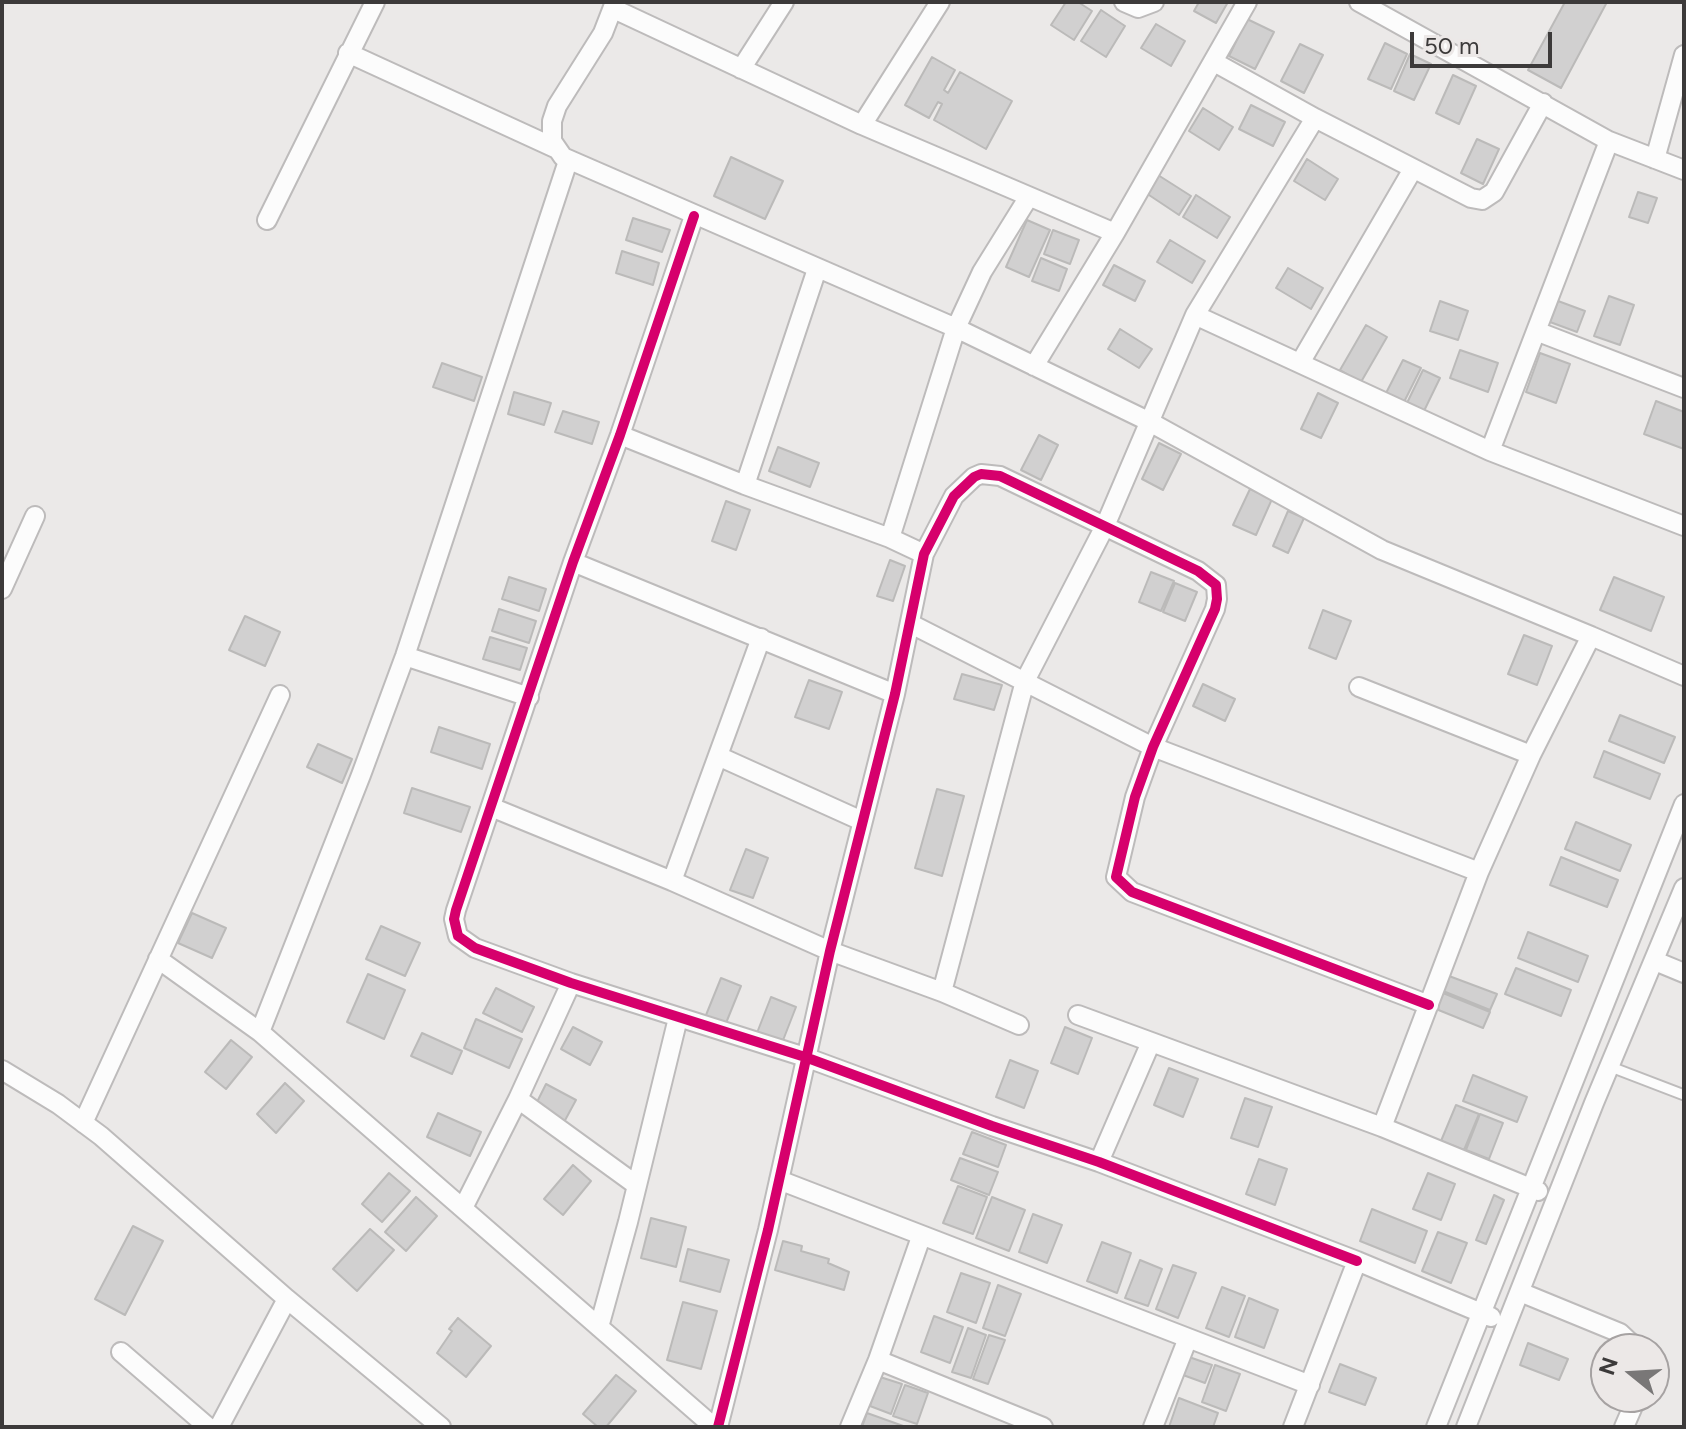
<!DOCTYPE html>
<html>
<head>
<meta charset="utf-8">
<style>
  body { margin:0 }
  #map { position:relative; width:1686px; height:1429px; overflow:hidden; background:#ebe9e8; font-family:Figtree,sans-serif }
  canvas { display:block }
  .frame { position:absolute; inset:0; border:4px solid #3c3a3a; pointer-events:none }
  .north { position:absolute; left:1590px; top:1333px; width:80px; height:80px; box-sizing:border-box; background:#ece8e7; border:2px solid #a6a2a2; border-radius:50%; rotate:288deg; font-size:22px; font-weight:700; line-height:32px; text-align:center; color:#3c3a3a }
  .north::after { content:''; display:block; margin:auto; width:28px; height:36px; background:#797777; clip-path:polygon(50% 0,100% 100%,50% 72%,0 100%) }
  .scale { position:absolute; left:1410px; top:32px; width:142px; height:36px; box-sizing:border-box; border:4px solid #3c3a3a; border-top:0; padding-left:10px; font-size:24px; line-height:28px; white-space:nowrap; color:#3c3a3a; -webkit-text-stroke:6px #ece8e7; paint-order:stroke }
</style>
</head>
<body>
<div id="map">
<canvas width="1686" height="1429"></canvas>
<div class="frame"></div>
<div class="north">N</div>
<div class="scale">50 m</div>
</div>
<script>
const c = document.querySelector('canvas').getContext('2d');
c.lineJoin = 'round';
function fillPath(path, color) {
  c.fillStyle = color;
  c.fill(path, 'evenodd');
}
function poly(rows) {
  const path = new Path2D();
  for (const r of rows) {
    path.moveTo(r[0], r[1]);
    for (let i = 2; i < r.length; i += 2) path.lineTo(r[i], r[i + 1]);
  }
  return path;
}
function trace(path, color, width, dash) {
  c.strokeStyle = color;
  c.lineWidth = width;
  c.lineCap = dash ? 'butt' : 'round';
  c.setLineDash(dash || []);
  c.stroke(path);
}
const building = poly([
  [1066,2,1078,2,1092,11,1074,40,1051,25,1066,2],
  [1199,2,1228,2,1216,23,1194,11,1199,2],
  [1565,2,1607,2,1561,88,1528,70,1565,2],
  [1101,10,1125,26,1106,57,1081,41,1101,10],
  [1247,19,1274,32,1255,69,1229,56,1247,19],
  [1156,24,1185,41,1171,66,1141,48,1156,24],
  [1385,43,1407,54,1391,89,1368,79,1385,43],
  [1300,44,1323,55,1304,93,1281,81,1300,44],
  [1410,54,1431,64,1414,100,1394,91,1410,54],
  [932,57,955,70,944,90,948,93,960,72,1012,101,986,149,934,120,942,104,938,102,929,118,905,105,932,57],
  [1453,75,1476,86,1459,124,1436,113,1453,75],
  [1251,105,1285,122,1273,146,1239,129,1251,105],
  [1203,108,1233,127,1219,150,1189,131,1203,108],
  [1477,139,1499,149,1483,184,1461,173,1477,139],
  [731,157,783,181,765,219,714,196,731,157],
  [1307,159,1338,179,1325,200,1294,181,1307,159],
  [1158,175,1191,196,1179,215,1146,193,1158,175],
  [1638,192,1657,198,1648,223,1629,217,1638,192],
  [1196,195,1230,217,1217,238,1183,217,1196,195],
  [633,218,670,230,662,252,626,240,633,218],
  [1027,220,1050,230,1029,277,1006,267,1027,220],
  [1053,230,1079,240,1070,264,1044,254,1053,230],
  [1170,240,1205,261,1192,283,1157,262,1170,240],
  [622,251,659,263,653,285,616,273,622,251],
  [1041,258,1067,269,1059,291,1032,281,1041,258],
  [1114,265,1145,281,1135,301,1103,285,1114,265],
  [1288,268,1323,288,1311,309,1276,288,1288,268],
  [1609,296,1634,305,1620,345,1594,336,1609,296],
  [1440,301,1468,311,1458,340,1430,331,1440,301],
  [1558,301,1585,311,1577,332,1550,322,1558,301],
  [1366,325,1387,337,1361,382,1340,370,1366,325],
  [1120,329,1152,349,1139,368,1108,349,1120,329],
  [1460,350,1498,363,1488,392,1450,378,1460,350],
  [1540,353,1570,364,1556,403,1526,392,1540,353],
  [1403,360,1421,368,1403,404,1385,395,1403,360],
  [442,363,482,377,474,401,433,387,442,363],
  [1423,370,1440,378,1423,413,1406,405,1423,370],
  [514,392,551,403,544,425,508,414,514,392],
  [1318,393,1338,403,1321,438,1301,429,1318,393],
  [1656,401,1684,412,1684,449,1644,434,1656,401],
  [563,411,599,422,592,444,555,432,563,411],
  [1039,435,1058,445,1041,480,1021,470,1039,435],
  [1159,443,1181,454,1163,490,1142,479,1159,443],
  [778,447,819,463,810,487,769,471,778,447],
  [1250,489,1272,499,1256,535,1233,525,1250,489],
  [726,501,750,510,736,550,712,541,726,501],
  [1288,511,1304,518,1288,553,1273,546,1288,511],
  [890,560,905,566,893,601,877,596,890,560],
  [1151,572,1174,581,1161,611,1139,602,1151,572],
  [509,577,546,589,539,611,502,599,509,577],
  [1614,577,1664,597,1651,631,1600,610,1614,577],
  [1175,583,1197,592,1185,621,1163,612,1175,583],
  [499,609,536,621,529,643,492,631,499,609],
  [1323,610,1351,621,1336,659,1309,648,1323,610],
  [245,616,280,632,265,666,229,650,245,616],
  [1524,635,1552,646,1537,685,1508,674,1524,635],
  [490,637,527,648,520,670,483,659,490,637],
  [962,674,1002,685,994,710,954,699,962,674],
  [809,680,842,692,829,729,795,717,809,680],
  [1203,684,1235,699,1225,721,1193,706,1203,684],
  [1620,715,1675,737,1664,763,1609,741,1620,715],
  [439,727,490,744,482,769,431,752,439,727],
  [318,744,352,759,342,783,307,767,318,744],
  [1604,751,1660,774,1650,799,1594,777,1604,751],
  [412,788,470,807,461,832,404,813,412,788],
  [937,789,964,796,942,876,915,868,937,789],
  [1576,822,1631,845,1620,871,1565,849,1576,822],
  [746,849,768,858,753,898,730,890,746,849],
  [1561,857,1618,880,1607,907,1550,885,1561,857],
  [192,913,226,928,212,958,178,943,192,913],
  [381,926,420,943,405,976,366,959,381,926],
  [1528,932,1588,956,1578,982,1518,958,1528,932],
  [1516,968,1571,990,1561,1016,1505,994,1516,968],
  [368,974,405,990,384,1039,347,1022,368,974],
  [1449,976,1497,994,1490,1010,1443,991,1449,976],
  [721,978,741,986,724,1028,704,1020,721,978],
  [496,988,534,1007,522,1032,483,1013,496,988],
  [1443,993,1490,1012,1483,1028,1436,1009,1443,993],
  [771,997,796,1007,780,1048,755,1038,771,997],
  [476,1019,522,1039,509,1068,464,1048,476,1019],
  [573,1027,602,1042,590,1065,561,1049,573,1027],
  [1065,1027,1092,1038,1078,1074,1051,1063,1065,1027],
  [422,1033,462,1051,452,1074,411,1056,422,1033],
  [231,1040,252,1057,226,1089,205,1072,231,1040],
  [1010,1060,1038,1071,1024,1108,996,1097,1010,1060],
  [1169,1068,1198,1079,1183,1117,1154,1105,1169,1068],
  [1473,1075,1527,1097,1517,1122,1463,1101,1473,1075],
  [285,1083,304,1101,276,1133,257,1114,285,1083],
  [546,1084,576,1100,563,1124,534,1108,546,1084],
  [1245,1098,1272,1107,1258,1147,1231,1138,1245,1098],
  [1456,1105,1479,1114,1464,1150,1441,1141,1456,1105],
  [438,1113,481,1132,470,1156,427,1137,438,1113],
  [1480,1114,1503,1123,1489,1159,1466,1150,1480,1114],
  [972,1132,1006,1145,998,1167,963,1154,972,1132],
  [960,1158,998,1172,989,1195,951,1180,960,1158],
  [1259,1159,1287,1169,1275,1205,1246,1194,1259,1159],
  [573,1165,591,1181,563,1215,544,1199,573,1165],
  [389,1173,410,1191,382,1222,362,1204,389,1173],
  [1428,1173,1455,1184,1441,1220,1413,1209,1428,1173],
  [958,1186,987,1197,973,1234,943,1223,958,1186],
  [1494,1195,1504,1200,1486,1244,1476,1240,1494,1195],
  [416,1197,437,1216,406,1251,385,1232,416,1197],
  [992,1197,1025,1210,1009,1251,976,1238,992,1197],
  [1372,1209,1427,1231,1415,1263,1360,1241,1372,1209],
  [1033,1214,1062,1225,1047,1263,1019,1252,1033,1214],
  [651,1218,686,1227,676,1267,641,1258,651,1218],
  [133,1226,163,1241,125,1315,95,1299,133,1226],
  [370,1229,394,1250,357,1291,333,1269,370,1229],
  [1438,1232,1467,1243,1451,1283,1422,1271,1438,1232],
  [783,1241,802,1246,801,1251,829,1259,828,1263,849,1272,844,1290,775,1270,783,1241],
  [1102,1242,1131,1253,1117,1293,1087,1281,1102,1242],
  [688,1249,729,1260,720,1292,680,1281,688,1249],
  [1140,1260,1162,1269,1148,1306,1125,1298,1140,1260],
  [1173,1265,1196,1273,1178,1318,1156,1309,1173,1265],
  [961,1273,990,1283,976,1323,947,1312,961,1273],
  [998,1285,1021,1294,1005,1336,983,1328,998,1285],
  [1222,1287,1245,1296,1229,1337,1206,1328,1222,1287],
  [1249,1298,1278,1310,1264,1348,1235,1337,1249,1298],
  [683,1302,717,1311,701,1369,667,1360,683,1302],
  [934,1316,963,1327,950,1363,921,1352,934,1316],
  [458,1318,491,1346,466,1377,437,1353,452,1331,449,1329,458,1318],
  [968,1328,986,1335,971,1378,952,1372,968,1328],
  [989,1335,1005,1340,988,1384,973,1379,989,1335],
  [1528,1343,1568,1359,1559,1380,1520,1365,1528,1343],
  [1189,1357,1212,1365,1205,1383,1183,1375,1189,1357],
  [1340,1364,1376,1378,1365,1405,1329,1392,1340,1364],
  [1215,1365,1240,1374,1226,1411,1202,1402,1215,1365],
  [616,1375,636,1391,606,1427,598,1427,583,1414,616,1375],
  [880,1377,902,1384,891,1414,870,1406,880,1377],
  [905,1385,928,1393,917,1424,893,1416,905,1385],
  [1179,1398,1218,1413,1213,1427,1169,1427,1179,1398],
  [867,1413,906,1427,862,1427,867,1413]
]);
fillPath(building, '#d1d0d0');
trace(building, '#bbbab9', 2);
const service = poly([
  [1611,1067,1684,1095]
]);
const minor = poly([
  [615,2,603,33,557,106,552,121,552,141,563,157,956,328,890,538,924,554],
  [1124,2,1138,8,1154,2],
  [1359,2,1609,141,1490,451,1684,526],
  [614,9,862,125,1115,233,1247,2],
  [348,53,555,148],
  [1214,62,1315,118],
  [741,69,784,2],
  [862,125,940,2],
  [1609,141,1684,170],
  [1655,159,1684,55],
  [568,161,405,656,361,775,260,1032,714,1427],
  [1028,198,982,272,956,328,1148,421,1382,550,1591,636],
  [694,216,620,435,573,562,456,910,454,919,458,936,475,948,571,983,805,1057,992,1126,1099,1162,1357,1261],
  [267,220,375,2],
  [1195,315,1315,118,1471,198,1482,200,1494,192,1543,103],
  [1536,331,1684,388],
  [1300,363,1413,169],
  [1034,366,1115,233],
  [620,435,745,485,817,269],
  [745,485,890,538],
  [573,562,895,694],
  [2,589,35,516],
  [911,624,1153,747,1479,872],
  [405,656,529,697],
  [1359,687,1531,755],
  [718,756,862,821],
  [491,807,672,881,761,638],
  [672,881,830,951,942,992,1019,1025],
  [158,959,260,1032],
  [1655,961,1684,973],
  [571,983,518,1099,635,1184],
  [942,992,1025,681,1105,526,1195,315,1490,451],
  [1078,1015,1382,1127,1538,1191],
  [2,1070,58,1104,101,1136,287,1299],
  [83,1123,280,695],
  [1382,1127,1479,872,1531,755,1591,636,1684,676],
  [1099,1162,1151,1042],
  [779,1180,1188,1338],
  [463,1208,518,1099],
  [1520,1292,1620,1333,1637,1349],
  [599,1327,628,1222,678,1018],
  [121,1352,208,1427],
  [878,1360,1043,1427],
  [219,1427,287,1299,441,1427],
  [718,1427,768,1230,830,951,895,694,924,554,954,496,974,477,981,474,1000,476,1198,571,1216,585,1217,599,1215,609,1153,747,1135,797,1116,877,1132,892,1429,1005],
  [850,1427,878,1360,921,1237],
  [1153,1427,1188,1338,1310,1385],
  [1293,1427,1357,1261,1491,1317],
  [1436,1427,1684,804],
  [1466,1427,1594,1103,1684,888],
  [1624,1427,1637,1397]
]);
trace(service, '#bdbbbb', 13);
trace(minor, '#bdbbbb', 22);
trace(service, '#fcfcfc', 9);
trace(minor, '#fcfcfc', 18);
trace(poly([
  [694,216,620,435,573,562,456,910,454,919,458,936,475,948,571,983,805,1057,992,1126,1099,1162,1357,1261],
  [718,1427,768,1230,830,951,895,694,924,554,954,496,974,477,981,474,1000,476,1198,571,1216,585,1217,599,1215,609,1153,747,1135,797,1116,877,1132,892,1429,1005]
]), '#d6006c', 10);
</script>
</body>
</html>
